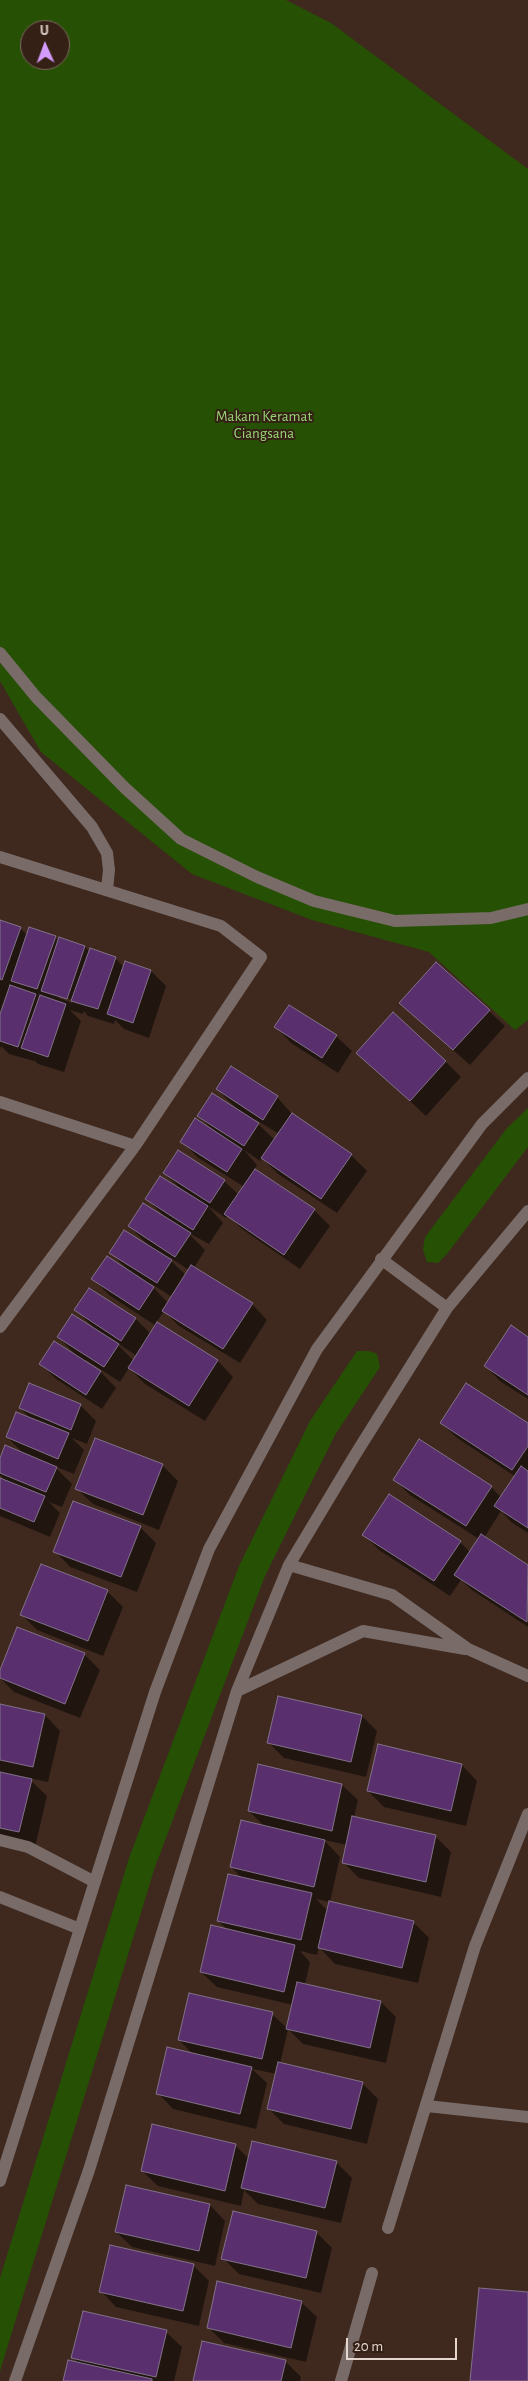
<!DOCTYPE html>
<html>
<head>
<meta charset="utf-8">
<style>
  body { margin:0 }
  #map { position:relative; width:528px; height:2381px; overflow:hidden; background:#3f291f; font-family:"Alegreya Sans",sans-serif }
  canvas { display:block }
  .north { position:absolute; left:20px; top:20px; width:50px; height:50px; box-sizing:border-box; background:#352016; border:1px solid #7b6960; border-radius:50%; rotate:358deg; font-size:14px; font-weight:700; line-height:20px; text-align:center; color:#e4d6cf }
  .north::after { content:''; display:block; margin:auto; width:18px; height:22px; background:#d39cfc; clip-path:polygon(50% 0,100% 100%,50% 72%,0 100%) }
  .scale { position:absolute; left:346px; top:2338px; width:111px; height:22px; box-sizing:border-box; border:2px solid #e4d6cf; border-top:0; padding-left:6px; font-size:15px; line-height:18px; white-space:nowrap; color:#e4d6cf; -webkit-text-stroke:4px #352016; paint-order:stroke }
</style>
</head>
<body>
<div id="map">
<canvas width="528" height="2381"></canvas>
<div class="north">U</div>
<div class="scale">20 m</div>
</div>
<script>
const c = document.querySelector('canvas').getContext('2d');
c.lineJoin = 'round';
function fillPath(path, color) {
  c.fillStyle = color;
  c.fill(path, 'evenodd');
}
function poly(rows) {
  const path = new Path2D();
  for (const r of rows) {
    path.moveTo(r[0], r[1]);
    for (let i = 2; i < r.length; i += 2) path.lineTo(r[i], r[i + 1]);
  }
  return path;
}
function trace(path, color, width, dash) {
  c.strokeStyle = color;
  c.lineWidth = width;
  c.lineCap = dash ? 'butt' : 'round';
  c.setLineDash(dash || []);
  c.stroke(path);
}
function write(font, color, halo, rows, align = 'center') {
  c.font = font + ' "Alegreya Sans",sans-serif';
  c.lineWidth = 4;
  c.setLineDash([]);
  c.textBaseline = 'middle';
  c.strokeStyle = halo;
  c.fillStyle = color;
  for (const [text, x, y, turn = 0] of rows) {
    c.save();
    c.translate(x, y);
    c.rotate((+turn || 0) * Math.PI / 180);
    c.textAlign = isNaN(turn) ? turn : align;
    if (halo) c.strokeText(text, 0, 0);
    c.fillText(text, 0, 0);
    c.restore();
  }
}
fillPath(poly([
  [0,0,286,0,331,23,528,169,528,1020,515,1030,429,952,312,920,192,874,41,752,0,681],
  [30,30,60,30,60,60,30,60],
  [528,1108,528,1147,447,1254,438,1263,427,1262,423,1250,425,1237,507,1128],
  [357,1351,369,1351,377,1354,380,1367,335,1435,265,1576,155,1867,0,2371,0,2278,129,1858,239,1566,310,1421]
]), '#265003');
fillPath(poly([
  [0,922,20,928,27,935,55,937,59,941,59,939,85,947,90,952,115,958,124,967,151,971,166,986,149,1038,124,1029,115,1020,114,1024,88,1016,84,1011,83,1014,70,1010,81,1021,64,1072,38,1064,34,1060,34,1061,9,1054,1,1046,0,1049],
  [59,996,73,1000,72,1003,59,998],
  [489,1011,505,1026,470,1065,417,1018],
  [276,1027,336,1036,352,1051,338,1073,291,1043],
  [445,1061,461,1077,426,1116,374,1068],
  [231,1068,277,1097,292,1114,351,1155,367,1171,337,1213,278,1174,262,1158,260,1161,244,1150,257,1165,254,1170,314,1210,330,1226,300,1269,242,1229,228,1215,226,1218,208,1206,223,1223,209,1244,187,1232,205,1250,194,1268,252,1304,267,1320,240,1363,179,1326,164,1311,156,1323,218,1361,233,1377,205,1421,145,1384,129,1368,120,1382,86,1360,85,1362,101,1372,116,1388,102,1409,56,1379,41,1364,77,1356,58,1337,93,1327,76,1310,90,1290,136,1319,151,1334,156,1326,109,1295,93,1279,128,1270,111,1253,148,1245,129,1226,165,1217,147,1199,181,1189,164,1173,224,1181,239,1195,244,1187,197,1157,182,1141,212,1129,199,1116,236,1108,217,1089],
  [256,1120,279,1134,275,1140,255,1121],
  [169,1257,189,1270,186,1275,168,1258],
  [150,1283,172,1297,168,1303,150,1284],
  [117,1343,137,1356,134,1361,117,1344],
  [528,1338,528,1399,501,1382,485,1366],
  [80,1405,96,1421,87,1444,72,1438,84,1450,74,1474,54,1466,72,1484,62,1507,49,1502,60,1513,50,1537,0,1516,0,1479,7,1482,0,1475,0,1461,25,1455,7,1437,32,1420,20,1408],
  [441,1423,528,1424,528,1533,511,1522,501,1511,484,1538,528,1567,528,1627,472,1590,461,1580,450,1596,379,1550,364,1535,389,1496,460,1542,470,1552,479,1539,410,1495,395,1480,491,1487,502,1498,516,1477,457,1438],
  [162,1465,178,1481,159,1530,93,1504,77,1489],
  [140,1527,156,1543,137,1592,70,1567,55,1551],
  [107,1591,123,1607,103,1656,37,1630,22,1615],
  [84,1654,100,1670,80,1718,14,1692,0,1678,0,1674],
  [0,1705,45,1715,60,1731,48,1782,28,1778,47,1796,35,1847,0,1839],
  [362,1716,377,1731,366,1777,284,1758,268,1742],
  [462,1765,477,1781,466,1826,384,1807,368,1791],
  [342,1785,358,1800,354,1817,436,1837,451,1852,441,1897,359,1878,343,1862,347,1845,324,1840,340,1857,330,1902,316,1899,328,1911,413,1922,429,1938,418,1983,335,1964,319,1947,317,1955,300,1951,310,1962,305,1985,381,2002,396,2017,386,2063,303,2044,288,2029,280,2064,362,2083,378,2099,367,2144,284,2124,269,2109,277,2074,252,2069,267,2083,256,2129,173,2109,158,2093,193,2054,179,2040,272,2014,287,2028,293,2005,217,1987,201,1972,228,1930,218,1921,243,1879,231,1867,265,1827,249,1811],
  [235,2145,249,2159,336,2162,352,2178,341,2223,258,2204,244,2190,241,2206,158,2186,142,2171],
  [127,2187,210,2205,225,2221,215,2266,132,2247,116,2232],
  [316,2232,332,2248,321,2293,239,2274,223,2258],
  [193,2265,209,2281,199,2326,116,2307,101,2291],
  [301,2302,317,2317,306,2362,224,2343,208,2327],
  [166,2332,182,2347,174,2381,64,2381,79,2364,73,2357],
  [285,2361,301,2377,300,2381,194,2381]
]), '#0007');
const building = poly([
  [0,920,21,927,2,980,0,979,0,920],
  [29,927,56,936,37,989,11,981,29,927],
  [59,937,85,946,67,999,41,991,59,937],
  [90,948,116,957,98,1009,71,1001,90,948],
  [125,961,151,970,133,1023,107,1014,125,961],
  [436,962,490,1010,453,1050,399,1003,436,962],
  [10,985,36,994,18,1047,0,1041,0,1014,10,985],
  [40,995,66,1004,48,1057,21,1048,40,995],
  [289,1005,337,1035,322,1058,274,1027,289,1005],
  [393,1012,446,1061,410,1101,356,1053,393,1012],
  [231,1066,278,1096,263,1120,216,1089,231,1066],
  [212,1093,259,1123,244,1146,197,1116,212,1093],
  [292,1113,352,1154,321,1199,261,1158,292,1113],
  [195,1118,242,1149,227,1172,180,1142,195,1118],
  [178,1150,225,1180,210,1203,163,1173,178,1150],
  [255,1169,315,1209,284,1255,224,1214,255,1169],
  [160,1176,208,1206,193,1230,145,1199,160,1176],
  [143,1203,191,1233,175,1257,128,1226,143,1203],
  [124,1230,172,1260,157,1283,109,1253,124,1230],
  [107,1256,154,1287,139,1310,91,1279,107,1256],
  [191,1265,253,1303,223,1349,162,1311,191,1265],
  [89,1288,136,1318,121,1341,74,1310,89,1288],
  [72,1314,119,1344,104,1367,57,1337,72,1314],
  [157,1322,218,1360,189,1406,128,1368,157,1322],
  [511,1325,528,1337,528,1395,484,1366,511,1325],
  [54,1341,101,1371,86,1395,39,1364,54,1341],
  [29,1383,81,1404,71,1430,19,1408,29,1383],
  [466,1383,528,1423,528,1446,512,1470,440,1423,466,1383],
  [16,1412,69,1433,58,1459,6,1437,16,1412],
  [95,1438,163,1464,143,1515,75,1489,95,1438],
  [419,1439,492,1486,466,1526,393,1480,419,1439],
  [5,1445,57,1467,46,1492,0,1473,0,1458,5,1445],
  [521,1466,528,1471,528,1528,494,1506,521,1466],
  [0,1478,45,1496,34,1522,0,1508,0,1478],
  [389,1494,461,1541,434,1581,362,1535,389,1494],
  [73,1501,141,1526,121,1577,53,1552,73,1501],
  [481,1534,528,1565,527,1622,454,1575,481,1534],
  [41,1564,108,1590,88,1641,20,1615,41,1564],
  [17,1627,85,1653,65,1704,0,1678,0,1670,17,1627],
  [278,1696,362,1715,351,1762,267,1743,278,1696],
  [0,1704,45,1714,33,1767,0,1760,0,1704],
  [378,1744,462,1764,451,1811,367,1791,378,1744],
  [258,1764,342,1784,332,1831,248,1811,258,1764],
  [0,1772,32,1779,19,1832,0,1828,0,1772],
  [352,1816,436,1835,426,1882,342,1863,352,1816],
  [241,1820,325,1840,314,1887,230,1867,241,1820],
  [228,1874,312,1893,301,1940,217,1921,228,1874],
  [329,1901,414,1921,402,1968,318,1948,329,1901],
  [211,1925,295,1945,284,1992,200,1972,211,1925],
  [297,1982,381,2001,370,2048,286,2029,297,1982],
  [189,1993,273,2012,262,2059,178,2040,189,1993],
  [167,2047,252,2067,240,2114,156,2094,167,2047],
  [278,2062,363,2082,351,2129,267,2109,278,2062],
  [152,2124,236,2144,225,2191,141,2171,152,2124],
  [252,2141,337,2161,325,2208,241,2188,252,2141],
  [126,2185,210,2204,199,2251,115,2232,126,2185],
  [233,2211,317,2231,306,2278,221,2259,233,2211],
  [110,2245,194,2264,183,2311,99,2292,110,2245],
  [217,2281,302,2301,291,2348,207,2328,217,2281],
  [479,2288,528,2292,528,2381,470,2381,479,2288],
  [83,2311,167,2330,156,2377,71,2358,83,2311],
  [202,2341,286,2360,281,2381,193,2381,202,2341],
  [68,2360,152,2379,152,2381,63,2381,68,2360]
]);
fillPath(building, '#5a2f6e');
trace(building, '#817289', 1);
trace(poly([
  [0,653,36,697,125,788,181,839,257,877,314,901,395,921,491,918,528,909],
  [0,719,92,827,107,853,109,870,107,889],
  [0,857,221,926,261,957,135,1146,0,1327],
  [0,1102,135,1146],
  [381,1259,447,1308],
  [289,1565,392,1595,468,1649,528,1676],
  [237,1691,363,1631,465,1649],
  [0,1840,28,1847,93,1881],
  [0,1897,80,1929],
  [427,2106,528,2117],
  [0,2181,155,1692,209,1549,317,1349,482,1124,528,1078],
  [388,2228,475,1946,528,1814],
  [15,2381,89,2170,237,1691,289,1565,355,1455,447,1308,528,1211],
  [341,2381,372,2273]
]), '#786b68', 12);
write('15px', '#97d575', '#352016', [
  ["Makam Keramat",264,416],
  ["Ciangsana",264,433]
]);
</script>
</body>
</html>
